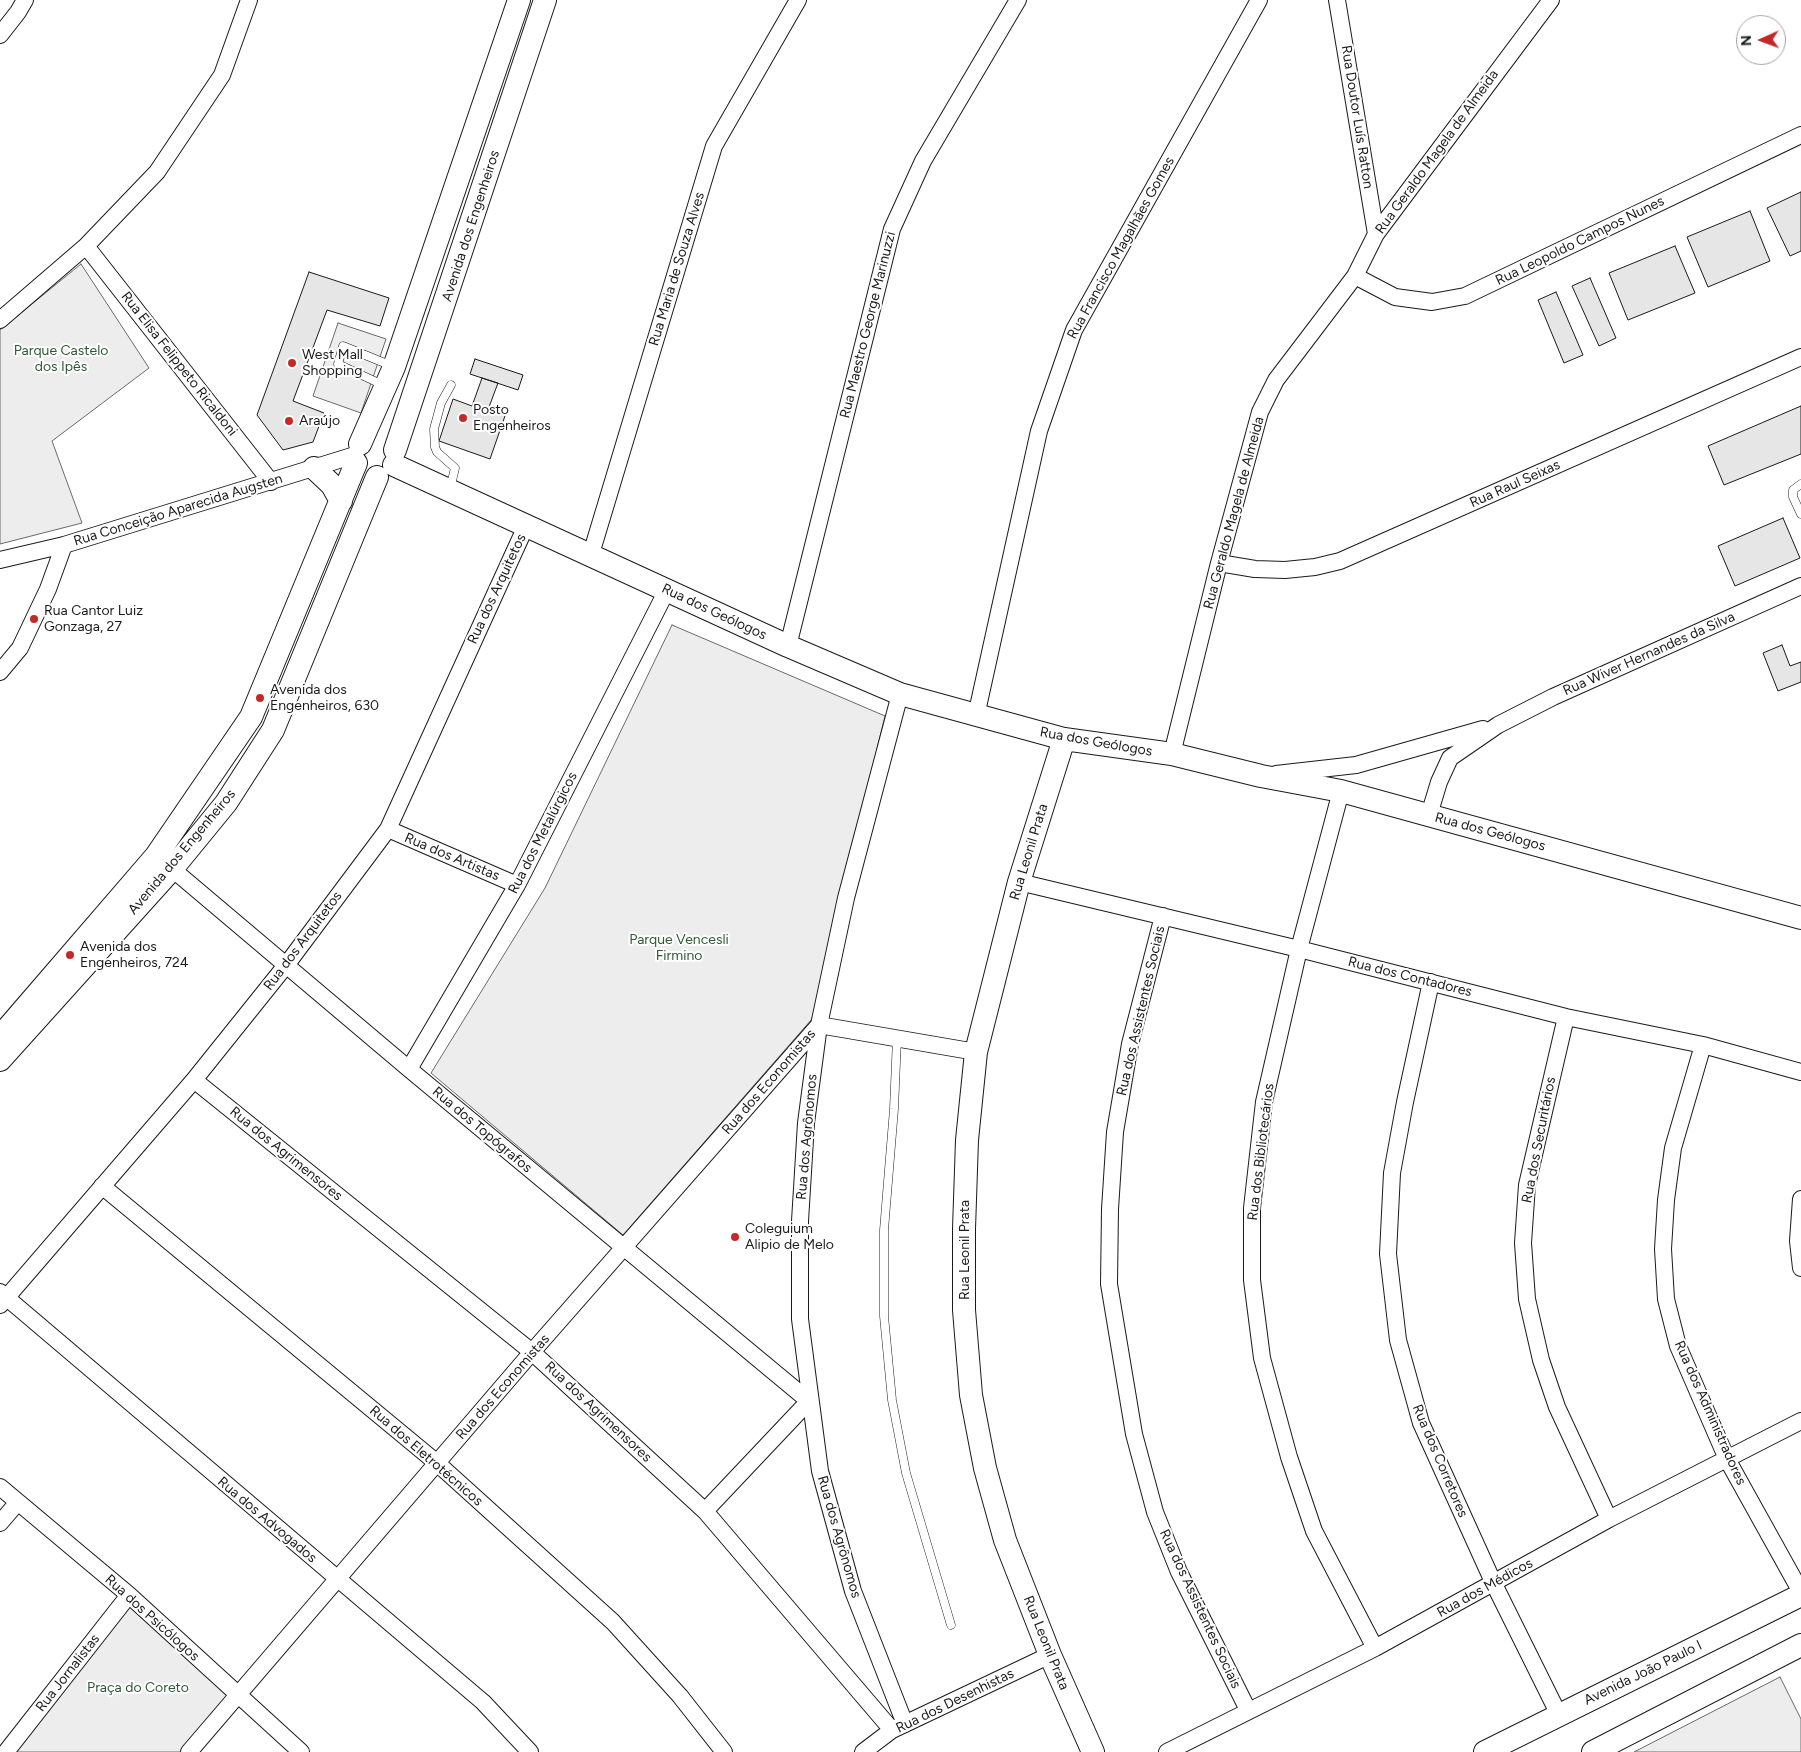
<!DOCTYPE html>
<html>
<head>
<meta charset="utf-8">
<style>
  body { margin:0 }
  #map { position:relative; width:1801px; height:1752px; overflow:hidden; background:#fff; font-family:Figtree,sans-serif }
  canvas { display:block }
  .north { position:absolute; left:1736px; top:15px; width:50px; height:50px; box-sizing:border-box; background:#fff; border:1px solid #a3a3a3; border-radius:50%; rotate:268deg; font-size:14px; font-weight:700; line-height:20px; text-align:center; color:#1a1a1a }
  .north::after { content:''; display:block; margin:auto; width:18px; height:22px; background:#c62828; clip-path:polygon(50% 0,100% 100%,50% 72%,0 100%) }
</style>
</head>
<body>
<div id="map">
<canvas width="1801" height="1752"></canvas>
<div class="north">N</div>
</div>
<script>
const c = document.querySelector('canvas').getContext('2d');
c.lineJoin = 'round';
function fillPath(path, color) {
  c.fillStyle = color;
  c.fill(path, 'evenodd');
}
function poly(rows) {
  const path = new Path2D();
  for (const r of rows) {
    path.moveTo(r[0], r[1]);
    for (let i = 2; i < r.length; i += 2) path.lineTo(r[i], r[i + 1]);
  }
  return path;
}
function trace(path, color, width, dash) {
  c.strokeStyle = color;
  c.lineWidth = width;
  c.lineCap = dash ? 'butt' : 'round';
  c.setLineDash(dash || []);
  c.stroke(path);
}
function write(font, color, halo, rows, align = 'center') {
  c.font = font + ' Figtree,sans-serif';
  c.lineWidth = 4;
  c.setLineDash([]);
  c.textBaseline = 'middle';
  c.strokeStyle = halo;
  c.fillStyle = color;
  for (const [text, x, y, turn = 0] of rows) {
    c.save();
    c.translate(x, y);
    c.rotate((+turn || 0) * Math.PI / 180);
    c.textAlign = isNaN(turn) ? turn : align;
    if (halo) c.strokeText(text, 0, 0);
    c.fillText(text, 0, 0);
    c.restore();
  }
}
const built = poly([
  [81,264,149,368,52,441,82,523,0,544,0,330,81,264],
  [338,323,386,339,361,413,313,396,338,323],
  [672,625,885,716,812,1019,623,1235,431,1073,545,888,672,625],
  [129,1595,238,1690,191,1752,6,1752,129,1595],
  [1780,1677,1801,1719,1801,1752,1634,1752,1780,1677]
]);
fillPath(built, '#ededed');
trace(built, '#6a6a6a', 1);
const building = poly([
  [1801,192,1801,251,1790,256,1767,208,1801,192],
  [1750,211,1770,261,1708,287,1687,237,1750,211],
  [1675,246,1695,293,1628,320,1609,273,1675,246],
  [309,272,389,298,380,326,327,310,293,401,324,413,313,442,283,450,257,415,309,272],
  [1590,278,1616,338,1599,346,1572,286,1590,278],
  [1556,292,1583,355,1564,363,1538,300,1556,292],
  [475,359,523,375,518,390,470,374,475,359],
  [482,378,498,383,489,407,506,413,490,459,439,441,453,399,472,406,482,378],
  [1801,406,1801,454,1724,485,1708,446,1801,406],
  [1783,518,1800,558,1735,586,1718,546,1783,518],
  [1782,645,1790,666,1801,662,1801,682,1778,691,1763,653,1782,645]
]);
fillPath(building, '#e6e6e6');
trace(building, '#1a1a1a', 1);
const lane = poly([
  [383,385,338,364,343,346,392,366],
  [1801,484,1793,490,1793,497,1801,514],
  [450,489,455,468,437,452,435,447,434,429,441,403,451,385],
  [897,1038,894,1109,884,1230,884,1316,892,1400,906,1473,951,1625]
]);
const street = poly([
  [1337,0,1376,234],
  [0,35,18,12,25,0],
  [86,246,271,482],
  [1355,276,1395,297,1432,302,1465,296,1801,135],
  [0,320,86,246,157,172,222,75,249,0],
  [591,554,714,146,798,0],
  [0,560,64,545,355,455],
  [1219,563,1255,569,1285,570,1315,567,1340,561,1801,357],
  [788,646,892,229,923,161,1018,0],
  [0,672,20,648,48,589,64,545],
  [900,694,846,898,819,1025,806,1123,800,1221,800,1319,820,1471,853,1591,905,1724],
  [976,716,1039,431,1074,330,1259,0],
  [1172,754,1219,563,1260,412,1276,380,1355,276,1376,234,1551,0],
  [1276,774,1356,765,1483,729],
  [1341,791,1299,949,1264,1102,1252,1208,1252,1280,1262,1358,1289,1457,1314,1531,1375,1648],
  [1429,815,1439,782,1450,758,1498,725,1553,697,1801,586],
  [388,829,517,885],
  [164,862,409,1069,809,1401],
  [1019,882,1299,949,1566,1017,1703,1045,1801,1072],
  [1163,916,1130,1044,1115,1132,1110,1209,1109,1284,1134,1434,1155,1512,1179,1572,1248,1710],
  [1431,982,1405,1102,1392,1173,1388,1254,1398,1340,1421,1423,1494,1584,1559,1715],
  [1566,1017,1527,1185,1523,1243,1527,1299,1541,1360,1557,1407,1609,1519],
  [819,1025,976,1052],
  [1703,1045,1673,1148,1666,1200,1663,1249,1666,1299,1678,1346,1727,1459,1801,1592],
  [409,1069,517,885,667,590],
  [194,1080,532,1352,705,1511,892,1730],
  [102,1186,437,1463,613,1622,680,1696,724,1752],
  [1801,1199,1798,1241,1801,1268],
  [0,1292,483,1702,530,1752],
  [0,1305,194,1080,287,964,388,829,526,526],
  [0,1487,129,1595,301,1752],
  [705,1511,809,1401],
  [0,1523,18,1502],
  [6,1752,129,1595],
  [189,1752,532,1352,819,1025],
  [863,1752,892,1730,1050,1655],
  [1167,1752,1375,1648,1609,1519,1801,1421]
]);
const secondary = poly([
  [360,444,394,367,519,0],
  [395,450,545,0],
  [394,465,788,646,900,694,1064,739,1172,754,1261,776,1341,791,1801,918],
  [314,468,332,485,341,501],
  [1064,739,1019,882,976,1052,967,1140,964,1229,964,1310,971,1395,985,1468,1005,1540,1050,1655,1093,1752],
  [0,1037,156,856,251,717,356,463],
  [0,1060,172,869,226,803,273,730,377,477],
  [1485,1752,1801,1595],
  [1593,1752,1801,1645]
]);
trace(lane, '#1a1a1a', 9);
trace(street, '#1a1a1a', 18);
trace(secondary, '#1a1a1a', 24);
trace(lane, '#fff', 8);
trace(street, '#fff', 16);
trace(secondary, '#fff', 22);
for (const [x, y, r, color] of [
  [292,363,5,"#c62828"],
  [463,418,5,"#c62828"],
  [289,421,5,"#c62828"],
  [34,619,5,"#c62828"],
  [260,698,5,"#c62828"],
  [70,955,5,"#c62828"],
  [735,1237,5,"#c62828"]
]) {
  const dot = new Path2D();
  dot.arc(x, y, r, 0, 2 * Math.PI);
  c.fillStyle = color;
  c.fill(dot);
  trace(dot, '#fff', 2);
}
write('14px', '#1a1a1a', '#fff', [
  ["Rua Doutor Luís Ratton",1357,117,81],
  ["Rua Geraldo Magela de Almeida",1437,152,-54],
  ["Avenida dos Engenheiros",471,226,-72],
  ["Rua Leopoldo Campos Nunes",1580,241,-26],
  ["Rua Francisco Magalhães Gomes",1121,248,-61],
  ["Rua Maria de Souza Alves",677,269,-73],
  ["Rua Maestro George Marinuzzi",868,325,-76],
  ["Rua Elisa Felippeto Ricaldoni",179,364,52],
  ["Rua Raul Seixas",1515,484,-24],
  ["Rua Conceição Aparecida Augsten",178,510,-17],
  ["Rua Geraldo Magela de Almeida",1234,513,-75],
  ["Rua dos Arquitetos",497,589,-65],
  ["Rua dos Geólogos",714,612,25],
  ["Rua Wiver Hernandes da Silva",1649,654,-24],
  ["Rua dos Geólogos",1096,742,10],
  ["Rua dos Geólogos",1490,832,15],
  ["Rua dos Metalúrgicos",543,833,-63],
  ["Avenida dos Engenheiros",182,852,-50],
  ["Rua Leonil Prata",1029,852,-73],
  ["Rua dos Artistas",452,857,23],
  ["Rua dos Arquitetos",303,941,-53],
  ["Rua dos Contadores",1410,977,14],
  ["Rua dos Assistentes Sociais",1141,1011,-77],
  ["Rua dos Economistas",769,1082,-49],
  ["Rua dos Topógrafos",482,1130,40],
  ["Rua dos Agrônomos",807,1137,-85],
  ["Rua dos Securitários",1539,1140,-79],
  ["Rua dos Bibliotecários",1261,1152,-83],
  ["Rua dos Agrimensores",286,1154,39],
  ["Rua Leonil Prata",965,1250,-90],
  ["Rua dos Economistas",503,1387,-49],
  ["Rua dos Agrimensores",598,1412,43],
  ["Rua dos Administradores",1710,1413,66],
  ["Rua dos Eletrotécnicos",426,1456,41],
  ["Rua dos Corretores",1440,1461,67],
  ["Rua dos Advogados",267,1520,40],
  ["Rua dos Agrônomos",839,1537,74],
  ["Rua dos Médicos",1485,1588,-29],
  ["Rua dos Assistentes Sociais",1200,1609,65],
  ["Rua dos Psicólogos",152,1618,42],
  ["Rua Leonil Prata",1046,1643,68],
  ["Rua Jornalistas",68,1673,-52],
  ["Avenida João Paulo I",1643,1673,-26],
  ["Rua dos Desenhistas",955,1701,-26]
]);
write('14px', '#2b5a34', '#fff', [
  ["Parque Castelo",61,351],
  ["dos Ipês",61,367],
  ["Parque Vencesli",679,940],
  ["Firmino",679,956],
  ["Praça do Coreto",138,1688]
]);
write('14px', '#1a1a1a', '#fff', [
  ["West Mall",302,355],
  ["Shopping",302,371],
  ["Posto",473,410],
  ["Engenheiros",473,426],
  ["Araújo",299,421],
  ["Rua Cantor Luiz",44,611],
  ["Gonzaga, 27",44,627],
  ["Avenida dos",270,690],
  ["Engenheiros, 630",270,706],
  ["Avenida dos",80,947],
  ["Engenheiros, 724",80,963],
  ["Coleguium",745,1229],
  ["Alipio de Melo",745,1245]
], 'left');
</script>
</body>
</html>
